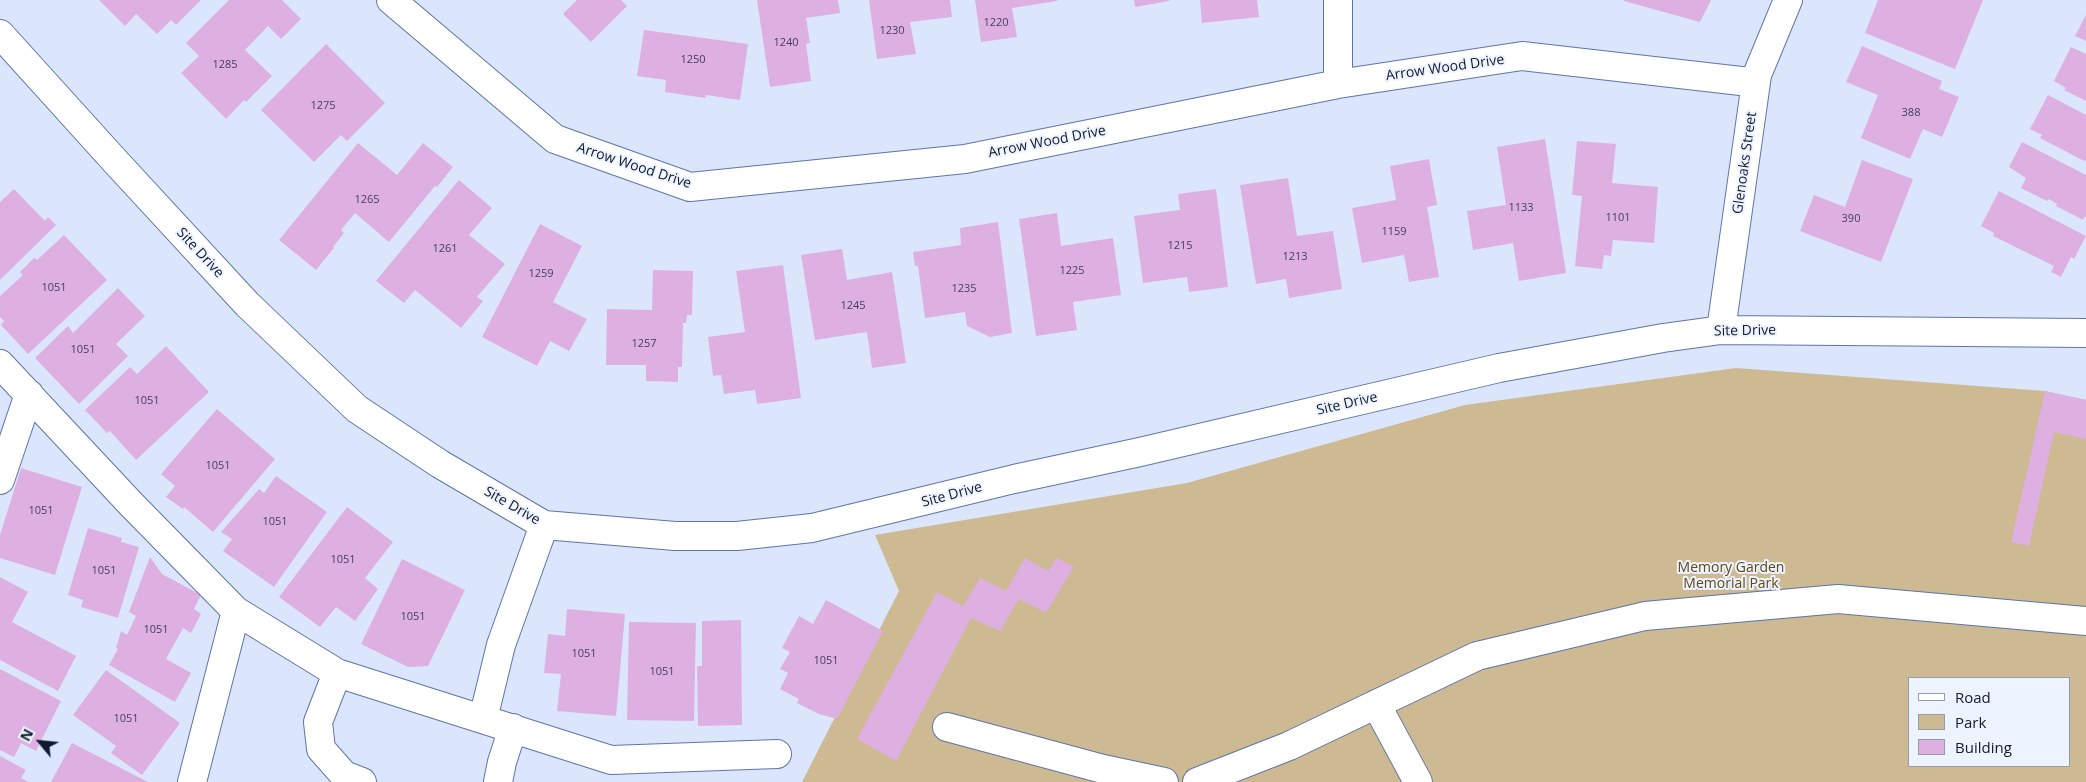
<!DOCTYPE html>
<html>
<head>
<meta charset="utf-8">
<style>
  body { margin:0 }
  #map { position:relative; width:2086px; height:782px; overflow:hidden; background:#dbe6fd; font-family:"Open Sans",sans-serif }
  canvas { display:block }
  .legend { position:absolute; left:1908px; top:677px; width:162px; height:90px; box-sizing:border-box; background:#edf3ff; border:1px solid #959cab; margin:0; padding:6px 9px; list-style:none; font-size:15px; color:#111a2e }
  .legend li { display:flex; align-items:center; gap:10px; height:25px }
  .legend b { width:25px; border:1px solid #959cab }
  .north { position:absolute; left:15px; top:717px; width:50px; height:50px; -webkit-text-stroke:4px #edf3ff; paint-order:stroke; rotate:298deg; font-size:14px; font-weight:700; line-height:20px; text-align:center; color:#111a2e }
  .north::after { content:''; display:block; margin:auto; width:18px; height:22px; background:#111a2e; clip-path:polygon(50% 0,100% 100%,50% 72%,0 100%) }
</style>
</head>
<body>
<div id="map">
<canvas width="2086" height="782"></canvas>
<ul class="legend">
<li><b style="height:6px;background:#fff"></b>Road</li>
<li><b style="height:14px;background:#cdb992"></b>Park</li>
<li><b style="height:14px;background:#deb0e1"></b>Building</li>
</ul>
<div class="north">N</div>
</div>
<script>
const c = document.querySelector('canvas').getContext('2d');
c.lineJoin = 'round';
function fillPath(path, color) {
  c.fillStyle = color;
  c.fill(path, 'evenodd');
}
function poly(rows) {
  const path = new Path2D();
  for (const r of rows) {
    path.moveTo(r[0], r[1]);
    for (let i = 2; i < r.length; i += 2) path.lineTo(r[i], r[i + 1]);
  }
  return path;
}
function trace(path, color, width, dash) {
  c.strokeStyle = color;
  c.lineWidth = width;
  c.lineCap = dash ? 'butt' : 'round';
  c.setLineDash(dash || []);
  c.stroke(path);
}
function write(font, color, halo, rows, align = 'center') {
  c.font = font + ' "Open Sans",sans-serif';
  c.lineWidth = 4;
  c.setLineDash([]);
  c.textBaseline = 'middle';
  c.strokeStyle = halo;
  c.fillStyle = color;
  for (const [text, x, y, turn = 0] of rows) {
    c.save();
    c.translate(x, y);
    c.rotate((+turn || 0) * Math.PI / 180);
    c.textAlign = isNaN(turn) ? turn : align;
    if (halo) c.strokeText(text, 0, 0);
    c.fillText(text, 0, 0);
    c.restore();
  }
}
fillPath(poly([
  [1736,368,2045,391,2086,400,2086,782,802,782,899,591,875,535,1187,483,1465,405],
  [1910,678,2070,678,2070,766,1910,766]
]), '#cdb992');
fillPath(poly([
  [99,0,201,0,176,25,171,20,157,34,136,14,125,26],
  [229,0,282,0,301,19,281,39,268,26,245,50,272,76,246,102,244,100,226,119,181,73,199,56,186,43],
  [577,0,621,0,627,6,591,42,563,14],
  [757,0,838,0,840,13,806,18,810,43,806,44,811,81,770,87],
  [869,0,950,0,952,17,910,22,916,54,877,59],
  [975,0,1057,0,1057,1,1012,8,1017,37,981,42],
  [1134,0,1169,0,1169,1,1135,7],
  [1200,0,1257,0,1259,17,1202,23],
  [1711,0,1700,22,1624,1,1624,0],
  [1878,0,1983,0,1955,69,1865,33],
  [2086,15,2086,41,2075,36],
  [644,30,748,44,740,100,706,95,705,98,665,92,666,80,637,76],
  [326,44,385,103,347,141,341,135,314,162,261,110],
  [1862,46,1942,81,1939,89,1959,97,1942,137,1923,129,1910,159,1861,138,1878,95,1846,82],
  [2071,47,2086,54,2086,101,2064,90,2066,88,2054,81],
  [2048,95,2086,115,2086,160,2084,161,2040,138,2042,135,2030,129],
  [1545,139,1566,273,1519,281,1513,243,1473,250,1467,211,1506,205,1497,147],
  [1577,141,1616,144,1612,183,1658,187,1654,243,1613,240,1611,256,1604,255,1602,269,1575,266,1582,196,1572,195],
  [2022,142,2086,175,2086,217,2084,217,2083,220,2056,206,2057,204,2049,199,2047,201,2021,188,2026,178,2009,167],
  [358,143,397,175,423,143,453,167,437,187,435,186,389,242,355,213,341,230,344,233,333,247,334,248,316,270,279,240],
  [1429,159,1437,205,1427,207,1439,277,1409,282,1404,255,1362,263,1352,208,1396,200,1390,166],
  [1862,160,1913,179,1881,262,1800,231,1814,195,1845,207],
  [1288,178,1297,236,1333,231,1342,289,1289,298,1286,279,1256,284,1240,185],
  [459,180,492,208,469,235,505,264,477,297,483,301,461,328,415,290,404,303,376,281],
  [14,189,45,221,48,217,56,225,0,280,0,202],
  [1216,189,1228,287,1189,292,1187,277,1143,283,1134,216,1180,210,1178,194],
  [1999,191,2086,236,2074,259,2071,257,2061,277,2051,272,2054,266,1993,236,1994,233,1981,226],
  [1057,213,1061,246,1113,238,1121,295,1073,302,1077,330,1036,336,1019,219],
  [998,222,1012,333,990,337,967,326,965,312,925,318,918,266,915,266,913,252,961,245,960,228],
  [540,224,582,246,553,302,587,319,569,351,550,341,537,366,482,337],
  [64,235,107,280,28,354,1,325,4,321,0,317,0,296,23,275,20,272,34,258,37,260],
  [842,249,847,280,892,272,906,363,872,368,867,332,815,340,801,255],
  [783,265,801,398,757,404,755,390,724,394,721,375,713,376,708,337,745,332,736,271],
  [653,270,693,271,692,315,687,315,686,323,683,323,682,367,678,367,678,382,646,381,646,365,606,365,607,309,652,310],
  [118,288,145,316,116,344,128,356,79,404,35,358,68,326,73,333],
  [166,346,209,392,136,460,110,431,107,433,85,410,130,367,137,374],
  [2045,391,2086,400,2086,439,2054,432,2029,546,2011,542],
  [217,409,275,459,213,532,184,507,183,509,166,497,175,486,161,474],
  [21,468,82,487,55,575,0,558,0,535],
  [276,476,327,512,274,587,223,551,232,539,221,532,259,489,264,493],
  [347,507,393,542,365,578,378,589,355,621,336,607,320,627,279,597],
  [88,528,122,538,121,542,139,547,118,618,81,607,83,600,68,595],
  [150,557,162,574,201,595,194,609,201,614,191,633,183,628,166,659,191,673,175,702,109,665,118,649,116,648,121,631,127,635,136,616,129,612],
  [1025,558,1048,571,1057,558,1074,567,1046,613,1019,599,1000,631,971,618,896,761,857,739,937,592,963,606,980,578,1006,591],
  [402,559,465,590,428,666,408,667,361,644],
  [0,577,28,592,12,622,76,656,58,691,0,660],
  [826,600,883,631,837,719,819,714,797,703,799,699,780,689,788,673,780,669,790,652,782,648,799,616,813,624],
  [567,609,625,614,616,716,557,711,561,674,544,673,548,634,565,636],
  [741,620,742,725,698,726,697,666,702,666,702,621],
  [629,622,696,623,694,721,627,720],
  [0,669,61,701,36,751,21,743,14,757,0,750],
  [106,670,180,723,142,775,111,753,116,746,73,715],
  [72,743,148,782,51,782],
  [0,756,26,770,21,778,29,782,0,782]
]), '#deb0e1');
const minor = poly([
  [391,0,555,139,690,187,965,159,1338,84,1522,56,1741,81,1756,81],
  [0,34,115,161,247,304,357,409,440,464,544,525,675,536,737,536,812,528,1014,479,1140,452,1499,368,1663,338,1721,330,2086,333],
  [1338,84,1338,0],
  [1721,330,1757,75,1788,0],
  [0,364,131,504,236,611,337,673,611,760,777,754],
  [0,480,29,394],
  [337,673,318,722,321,749,344,775,362,782],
  [1376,704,1418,782],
  [483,719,501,645,544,525],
  [947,727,1103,769,1164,782],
  [192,782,236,611],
  [498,782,502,762,513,728],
  [1197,782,1289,746,1477,656,1645,616,1838,599,2086,621]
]);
trace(minor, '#5d75a8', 30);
trace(minor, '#fff', 28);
write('11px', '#44405b', null, [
  ["1220",996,23],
  ["1230",892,31],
  ["1240",786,43],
  ["1250",693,60],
  ["1285",225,65],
  ["1275",323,106],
  ["388",1911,113],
  ["1265",367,200],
  ["1133",1521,208],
  ["1101",1618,218],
  ["390",1851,219],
  ["1159",1394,232],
  ["1215",1180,246],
  ["1261",445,249],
  ["1213",1295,257],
  ["1225",1072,271],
  ["1259",541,274],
  ["1051",54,288],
  ["1235",964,289],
  ["1245",853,306],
  ["1257",644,344],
  ["1051",83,350],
  ["1051",147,401],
  ["1051",218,466],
  ["1051",41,511],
  ["1051",275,522],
  ["1051",343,560],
  ["1051",104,571],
  ["1051",413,617],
  ["1051",156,630],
  ["1051",584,654],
  ["1051",826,661],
  ["1051",662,672],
  ["1051",126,719]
]);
write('14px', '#111a2e', '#edf3ff', [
  ["Arrow Wood Drive",1445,68,-8],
  ["Arrow Wood Drive",1047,142,-11],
  ["Glenoaks Street",1745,163,-82],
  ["Arrow Wood Drive",634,166,18],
  ["Site Drive",200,253,47],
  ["Site Drive",1745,331,-1],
  ["Site Drive",1347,404,-13],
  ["Site Drive",952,495,-15],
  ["Site Drive",512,506,30]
]);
write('14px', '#5e4817', '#edf3ff', [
  ["Memory Garden",1731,568],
  ["Memorial Park",1731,584]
]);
</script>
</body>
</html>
